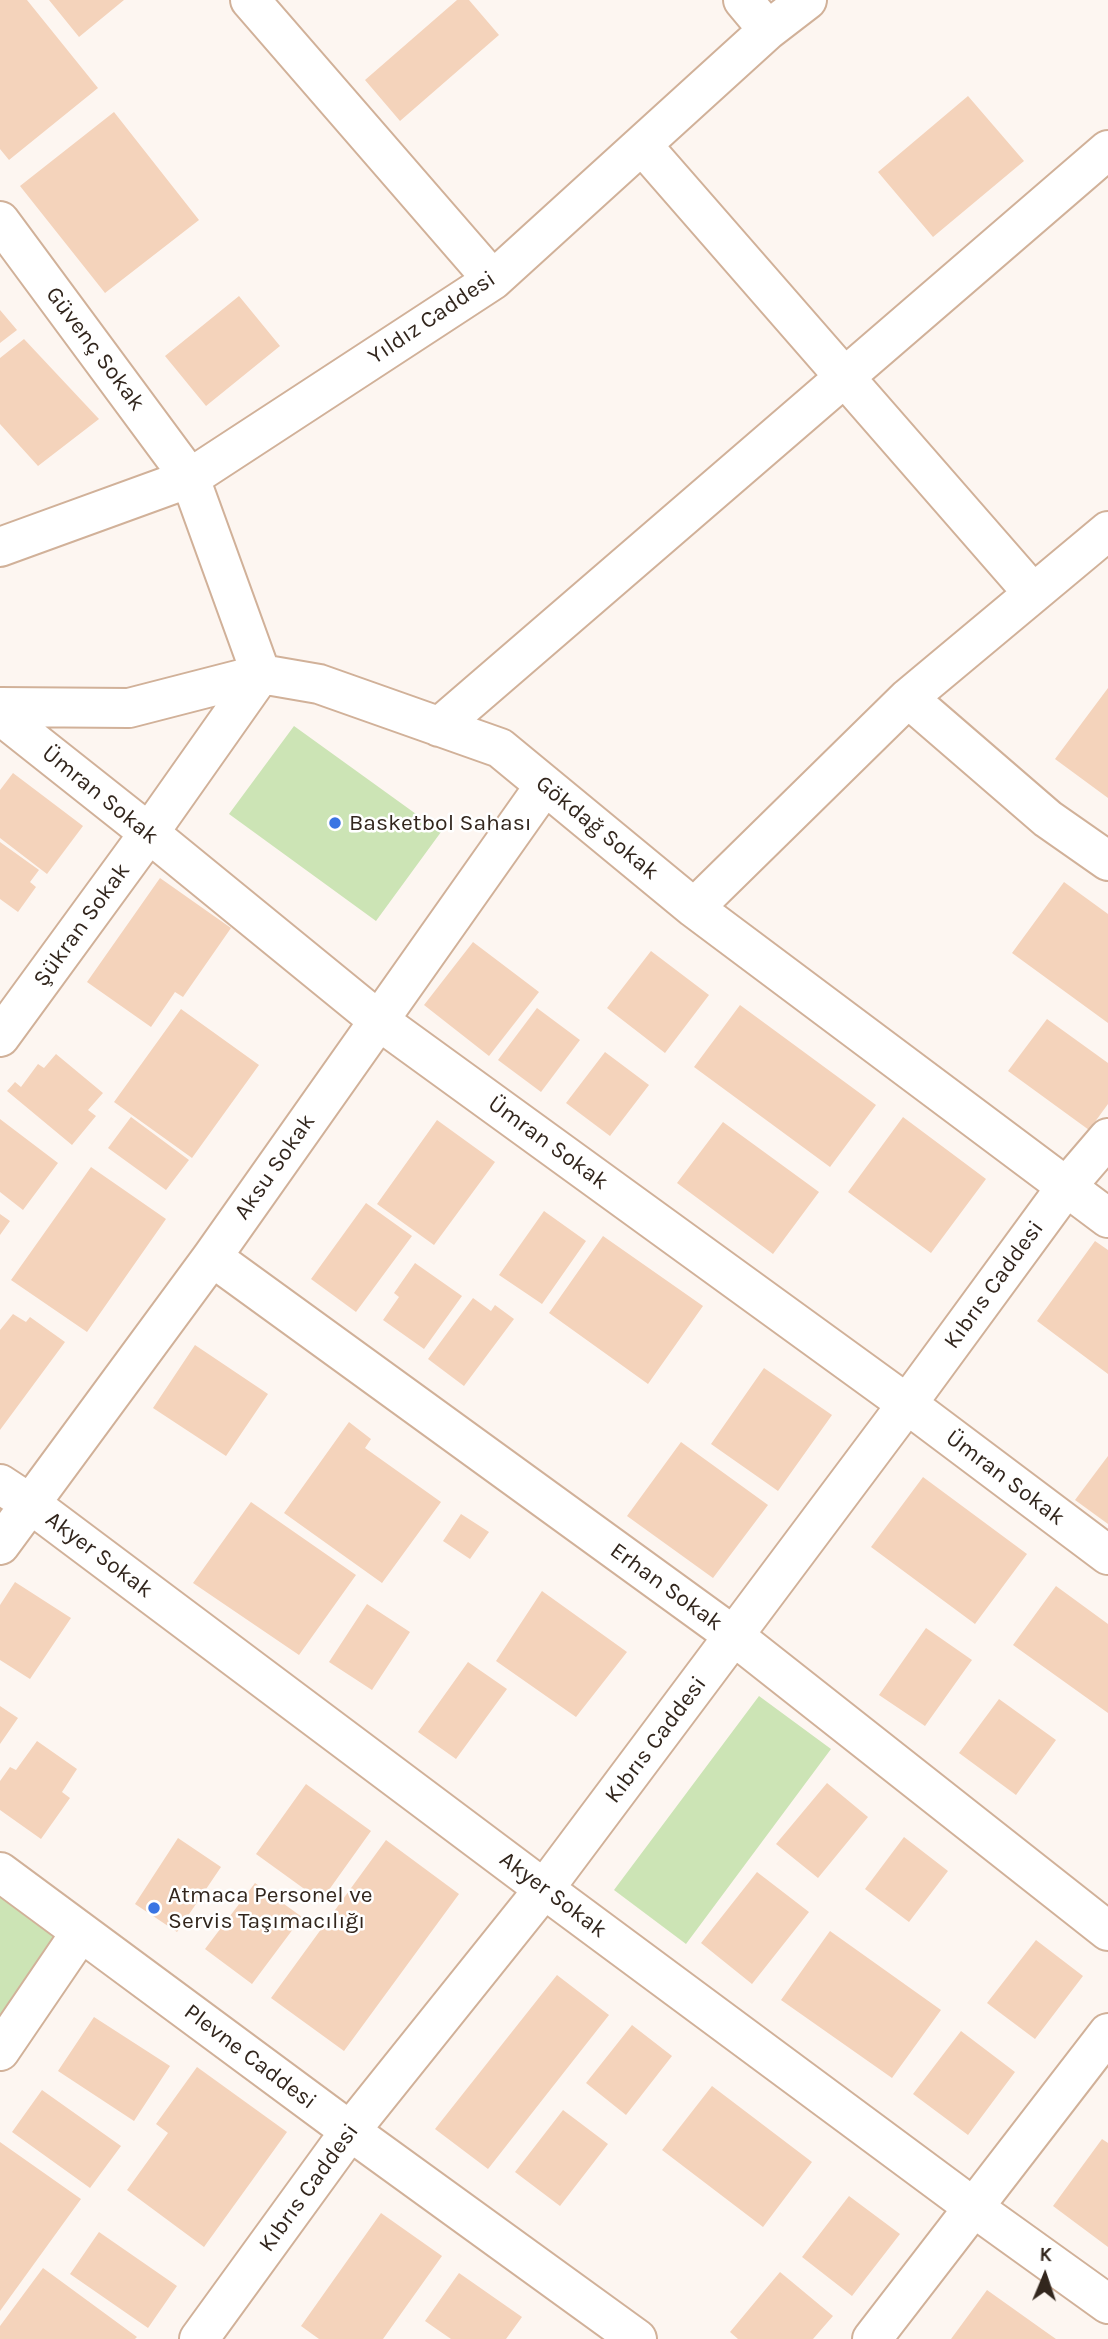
<!DOCTYPE html>
<html>
<head>
<meta charset="utf-8">
<style>
  body { margin:0 }
  #map { position:relative; width:1108px; height:2339px; overflow:hidden; background:#fdf6f1; font-family:Karla,sans-serif }
  canvas { display:block }
  .north { position:absolute; left:1010px; top:2241px; width:70px; height:70px; -webkit-text-stroke:5px #fff; paint-order:stroke; rotate:2deg; font-size:19px; font-weight:700; line-height:28px; text-align:center; color:#32261d }
  .north::after { content:''; display:block; margin:auto; width:24px; height:32px; background:#32261d; clip-path:polygon(50% 0,100% 100%,50% 72%,0 100%) }
</style>
</head>
<body>
<div id="map">
<canvas width="1108" height="2339"></canvas>
<div class="north">K</div>
</div>
<script>
const c = document.querySelector('canvas').getContext('2d');
c.lineJoin = 'round';
function fillPath(path, color) {
  c.fillStyle = color;
  c.fill(path, 'evenodd');
}
function poly(rows) {
  const path = new Path2D();
  for (const r of rows) {
    path.moveTo(r[0], r[1]);
    for (let i = 2; i < r.length; i += 2) path.lineTo(r[i], r[i + 1]);
  }
  return path;
}
function trace(path, color, width, dash) {
  c.strokeStyle = color;
  c.lineWidth = width;
  c.lineCap = dash ? 'butt' : 'round';
  c.setLineDash(dash || []);
  c.stroke(path);
}
function write(font, color, halo, rows, align = 'center') {
  c.font = font + ' Karla,sans-serif';
  c.lineWidth = 5;
  c.setLineDash([]);
  c.textBaseline = 'middle';
  c.strokeStyle = halo;
  c.fillStyle = color;
  for (const [text, x, y, turn = 0] of rows) {
    c.save();
    c.translate(x, y);
    c.rotate((+turn || 0) * Math.PI / 180);
    c.textAlign = isNaN(turn) ? turn : align;
    if (halo) c.strokeText(text, 0, 0);
    c.fillText(text, 0, 0);
    c.restore();
  }
}
fillPath(poly([
  [294,726,441,832,376,921,229,814],
  [759,1696,831,1749,686,1944,614,1890],
  [0,1892,64,1938,0,2028]
]), '#cce4b5');
fillPath(poly([
  [0,0,27,0,98,88,9,160,0,149],
  [49,0,124,0,79,37],
  [457,0,469,0,499,35,400,121,365,80],
  [968,96,1024,161,933,237,878,172],
  [114,112,199,220,105,293,20,186],
  [239,296,280,346,206,406,165,356],
  [0,310,17,330,0,343],
  [24,339,99,419,38,466,0,424,0,358],
  [1108,688,1108,798,1055,759],
  [13,773,83,826,47,874,0,838,0,790],
  [0,842,39,870,30,882,36,887,18,912,0,899],
  [160,878,231,928,183,997,175,992,151,1027,87,982],
  [1064,882,1108,914,1108,1023,1012,953],
  [473,942,539,992,489,1056,424,1005],
  [651,951,709,995,665,1053,607,1008],
  [740,1005,876,1105,830,1167,694,1067],
  [537,1008,580,1040,541,1092,498,1060],
  [181,1009,259,1065,192,1158,114,1102],
  [1047,1019,1108,1063,1108,1104,1089,1130,1008,1071],
  [605,1052,649,1085,610,1136,566,1103],
  [56,1054,103,1093,88,1110,96,1116,72,1145,7,1091,15,1082,21,1087,38,1064,44,1068],
  [131,1117,189,1160,166,1190,108,1148],
  [903,1117,986,1179,931,1253,848,1192],
  [0,1119,58,1163,23,1210,0,1192],
  [437,1120,495,1162,434,1245,377,1204],
  [723,1122,819,1192,773,1254,677,1183],
  [91,1167,166,1219,87,1332,11,1280],
  [366,1203,412,1236,356,1312,311,1279],
  [544,1211,586,1241,542,1304,499,1275],
  [0,1214,10,1221,0,1235],
  [603,1236,703,1306,648,1384,549,1313],
  [1095,1241,1108,1250,1108,1374,1037,1321],
  [415,1263,462,1296,424,1349,383,1320,399,1297,394,1293],
  [473,1298,491,1311,495,1305,514,1319,464,1386,428,1359],
  [13,1314,26,1322,30,1317,65,1342,0,1430,0,1330],
  [195,1345,268,1394,226,1456,153,1408],
  [764,1368,832,1415,778,1491,711,1444],
  [349,1422,371,1439,365,1448,441,1502,382,1583,284,1513],
  [681,1442,768,1505,713,1578,627,1516],
  [1108,1456,1108,1524,1075,1500],
  [923,1477,1027,1554,975,1624,871,1547],
  [251,1502,356,1575,299,1655,193,1583],
  [461,1514,489,1532,470,1559,443,1541],
  [15,1582,71,1618,30,1679,0,1660,0,1605],
  [1056,1586,1108,1624,1108,1713,1013,1645],
  [542,1591,627,1652,576,1717,496,1661],
  [367,1604,410,1632,372,1690,329,1662],
  [926,1628,972,1660,925,1726,879,1695],
  [468,1662,507,1689,456,1759,418,1732],
  [999,1699,1056,1740,1016,1795,959,1753],
  [0,1706,18,1718,0,1744],
  [37,1741,77,1769,62,1792,70,1798,41,1839,0,1810,0,1781,10,1767,16,1770],
  [827,1783,868,1817,818,1878,776,1844],
  [306,1784,371,1831,321,1901,256,1854],
  [904,1837,948,1871,909,1922,865,1889],
  [178,1838,221,1867,177,1932,135,1904],
  [386,1840,459,1894,344,2051,271,1998],
  [757,1872,809,1912,752,1984,701,1943],
  [255,1883,302,1917,252,1984,205,1949],
  [830,1931,941,2010,892,2078,781,2000],
  [1036,1940,1083,1976,1035,2039,987,2003],
  [557,1975,609,2015,488,2169,435,2129],
  [94,2017,170,2066,134,2121,58,2071],
  [632,2025,672,2056,626,2115,586,2083],
  [961,2031,1015,2072,968,2135,913,2094],
  [197,2067,287,2132,204,2247,127,2190,168,2133,156,2124],
  [712,2086,812,2162,763,2227,662,2150],
  [42,2090,121,2146,90,2188,12,2132],
  [563,2110,608,2144,560,2206,515,2172],
  [1102,2139,1108,2143,1108,2247,1053,2206],
  [0,2142,81,2199,0,2311],
  [849,2196,900,2234,852,2296,802,2257],
  [381,2213,442,2256,383,2339,319,2339,301,2326],
  [99,2232,177,2286,148,2328,70,2274],
  [43,2268,137,2337,135,2339,0,2339,0,2326],
  [780,2272,833,2316,813,2339,738,2339,730,2332],
  [459,2273,522,2317,506,2339,451,2339,425,2321],
  [987,2290,1046,2332,1056,2339,951,2339]
]), '#f4d3bb');
const minor = poly([
  [250,0,493,280],
  [743,0,768,30],
  [642,145,1033,593],
  [0,221,190,478,261,674,149,833,0,1037],
  [0,547,190,478,493,280,768,30,807,0],
  [908,698,1048,819,1108,861],
  [0,707,129,708,261,674,319,684,500,748,694,908,1108,1218],
  [0,715,149,833,378,1020,907,1404,1108,1555],
  [439,727,1108,150],
  [694,908,908,698,1108,531],
  [212,1257,734,1636,1108,1931],
  [0,1484,32,1505,544,1889,973,2207,1108,2304],
  [0,1545,212,1257,545,785],
  [0,1872,350,2131,637,2339],
  [0,2051,81,1932],
  [199,2339,350,2131,544,1889,907,1404,1066,1187,1108,1138],
  [872,2339,1108,2033]
]);
trace(minor, '#d1b199', 42);
trace(minor, '#fff', 38);
for (const [x, y, r, color] of [
  [335,823,7,"#3974e3"],
  [154,1908,7,"#3974e3"]
]) {
  const dot = new Path2D();
  dot.arc(x, y, r, 0, 2 * Math.PI);
  c.fillStyle = color;
  c.fill(dot);
  trace(dot, '#fff', 2.5);
}
write('23px', '#32261d', '#fff', [
  ["Yıldız Caddesi",432,318,-34],
  ["Güvenç Sokak",95,349,53],
  ["Ümran Sokak",100,795,39],
  ["Gökdağ Sokak",597,828,39],
  ["Şükran Sokak",82,925,-54],
  ["Ümran Sokak",548,1143,36],
  ["Aksu Sokak",275,1167,-55],
  ["Kıbrıs Caddesi",994,1285,-54],
  ["Ümran Sokak",1005,1478,37],
  ["Akyer Sokak",99,1555,37],
  ["Erhan Sokak",666,1587,36],
  ["Kıbrıs Caddesi",656,1740,-53],
  ["Akyer Sokak",553,1895,37],
  ["Plevne Caddesi",250,2057,37],
  ["Kıbrıs Caddesi",309,2188,-54]
]);
write('23px', '#32261d', '#fff', [
  ["Basketbol Sahası",349,823],
  ["Atmaca Personel ve",168,1895],
  ["Servis Taşımacılığı",168,1921]
], 'left');
</script>
</body>
</html>
